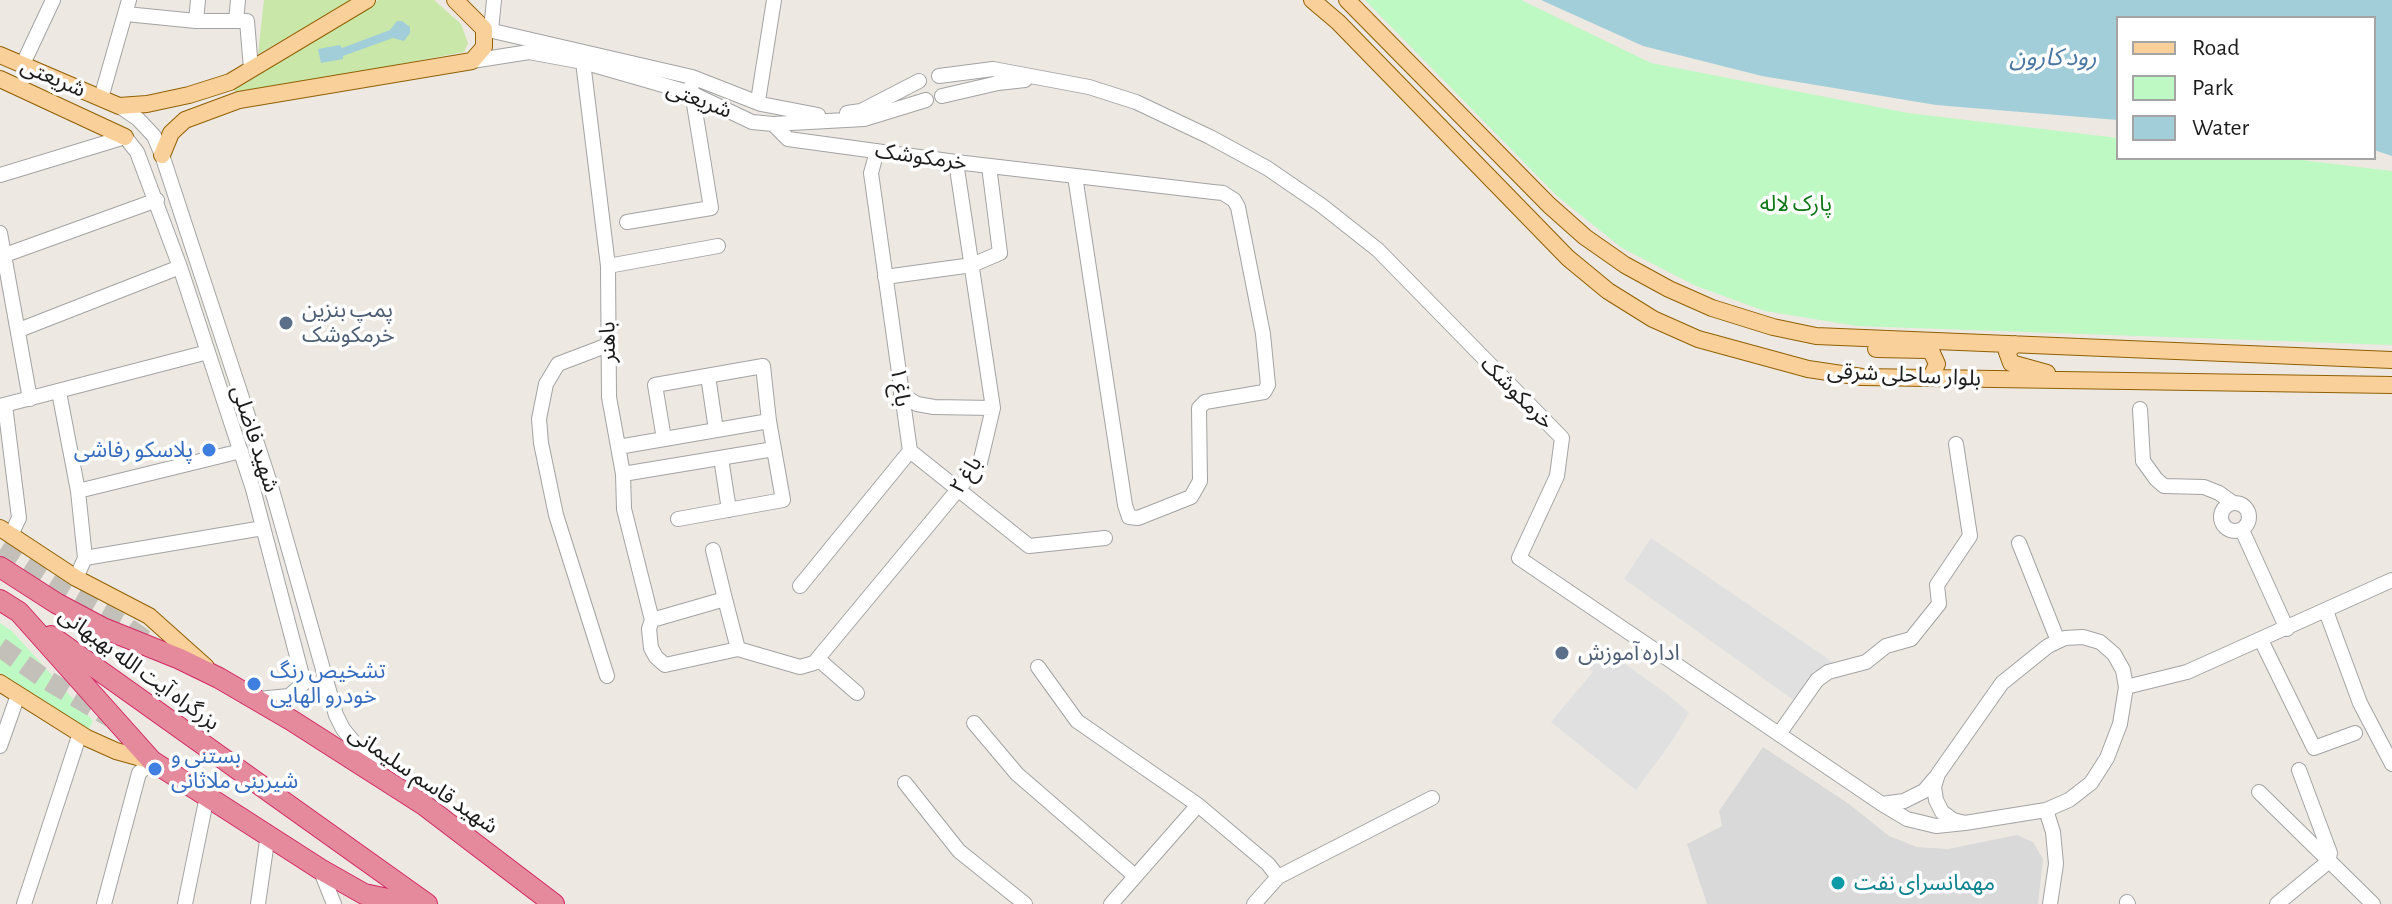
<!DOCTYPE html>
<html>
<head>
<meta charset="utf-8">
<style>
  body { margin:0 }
  #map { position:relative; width:2392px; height:904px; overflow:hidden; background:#ede9e2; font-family:"Alegreya Sans",sans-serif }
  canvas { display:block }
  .legend { position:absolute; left:2116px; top:16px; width:260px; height:144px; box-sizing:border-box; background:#fff; border:2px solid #a4a4a4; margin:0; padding:10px 14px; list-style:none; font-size:24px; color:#1c1c1c }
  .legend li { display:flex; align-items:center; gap:16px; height:40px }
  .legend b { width:40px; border:2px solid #a4a4a4 }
</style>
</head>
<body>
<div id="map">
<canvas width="2392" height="904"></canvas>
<ul class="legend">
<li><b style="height:10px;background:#f9cf9a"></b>Road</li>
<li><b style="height:22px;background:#bef8c2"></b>Park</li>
<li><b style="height:22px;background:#a2ceda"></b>Water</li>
</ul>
</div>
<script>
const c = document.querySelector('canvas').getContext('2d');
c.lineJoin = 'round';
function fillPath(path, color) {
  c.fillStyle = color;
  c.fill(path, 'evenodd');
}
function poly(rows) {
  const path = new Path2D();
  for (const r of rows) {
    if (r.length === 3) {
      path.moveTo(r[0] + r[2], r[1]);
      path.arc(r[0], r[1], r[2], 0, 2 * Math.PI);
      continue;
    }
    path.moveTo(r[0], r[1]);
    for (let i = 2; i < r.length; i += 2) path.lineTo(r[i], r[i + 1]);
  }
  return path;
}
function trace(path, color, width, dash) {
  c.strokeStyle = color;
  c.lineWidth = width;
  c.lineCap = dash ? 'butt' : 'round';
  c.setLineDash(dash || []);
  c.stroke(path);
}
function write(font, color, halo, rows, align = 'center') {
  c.font = font + ' "Alegreya Sans","Noto Sans Arabic",sans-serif';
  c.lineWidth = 7;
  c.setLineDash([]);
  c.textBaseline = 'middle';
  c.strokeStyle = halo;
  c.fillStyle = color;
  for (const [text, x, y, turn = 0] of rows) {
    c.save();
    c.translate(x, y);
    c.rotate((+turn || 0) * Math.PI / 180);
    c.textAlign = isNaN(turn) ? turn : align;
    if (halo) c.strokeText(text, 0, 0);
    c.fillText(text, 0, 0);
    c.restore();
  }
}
fillPath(poly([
  [1763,747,1849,804,1889,836,1917,847,1948,849,2017,835,2033,842,2043,859,2038,904,1707,904,1687,844,1722,826,1719,811]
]), '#dad9d9');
fillPath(poly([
  [264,0,352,0,258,54],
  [378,0,434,0,461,24,468,43,464,52,237,95,233,86]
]), '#c8e7a8');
fillPath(poly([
  [1365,0,1521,0,1651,63,1908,113,2118,138,2118,158,2285,158,2392,171,2392,345,1857,326,1765,311,1696,286,1622,248,1557,196],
  [0,623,12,631,93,721,88,730,0,673]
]), '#bef8c2');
fillPath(poly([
  [1651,538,1837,665,1806,709,1624,579],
  [1603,648,1667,694,1689,713,1670,744,1636,790,1551,722,1593,672,1589,668]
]), '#e0e0e0');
fillPath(poly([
  [1541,0,2392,0,2392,156,2374,150,2374,18,2118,18,2118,120,1936,105,1762,76,1643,46],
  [397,21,402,21,410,27,410,33,404,41,393,38,343,56,343,59,321,63,318,49,340,45,342,48,390,30]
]), '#a2ceda');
trace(poly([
  [0,550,61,589,127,627,151,644],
  [0,647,42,677,111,718]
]), '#c3c0ba', 20, [20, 10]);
const minor = poly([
  [126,14,196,21,247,21,251,69],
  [196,21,198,0],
  [236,21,238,0],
  [484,29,692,77,761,104,818,115],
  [491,30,494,0],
  [472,61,529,52,583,62,691,93,752,122,773,124,864,119,926,100],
  [583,62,608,266,609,397,623,474,624,509,652,620],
  [22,66,53,0],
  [939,76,993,69,1089,87,1136,102,1210,137,1267,168,1321,205,1378,250,1562,438,1557,476,1519,558,1882,804,1907,819,1936,826,1965,823],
  [942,96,998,83,1025,80],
  [101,98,129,0],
  [758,101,774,0],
  [119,106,138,119,154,136,162,155,270,483,336,715,343,729,374,767],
  [847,113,861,111,919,81],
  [773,124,788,139,956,162,1213,192,1223,193,1234,200,1238,207,1263,334,1268,385,1264,392,1205,402,1199,408,1200,481,1191,497,1138,518,1129,517,1125,505,1075,176],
  [0,175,125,137,137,152,180,267,253,489,304,683,289,696,258,699],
  [627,222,711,208,691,86],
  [0,233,30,399],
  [5,255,157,200],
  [608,266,718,246],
  [885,277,972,265,1000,253,989,166],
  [19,330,180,267],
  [708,376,716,430],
  [59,392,78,491,85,558,76,578],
  [901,394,917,404,934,407,993,408],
  [5,405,19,518,11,535],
  [0,406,208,352],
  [2140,409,2143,461,2156,479,2164,486,2204,487,2219,493,2233,503],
  [664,439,655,385,763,366,769,421],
  [618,447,769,421,774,449,623,474],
  [910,451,1029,546,1105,538],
  [721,458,729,510],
  [78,491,241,451],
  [2235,517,14],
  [678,519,783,500,774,449],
  [2242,530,2287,629],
  [2019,543,2058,641],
  [713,550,725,599],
  [85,558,263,528],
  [800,586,910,451,871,173,877,151],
  [2326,611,2360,703,2392,764],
  [2083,637,2100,642,2114,654,2123,670,2126,687,2120,724,2107,758,2091,783,2069,800,2046,810,1965,823,1953,820,1942,812,1936,800,1934,787,1938,774,2002,683,2048,646,2065,638,2083,637],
  [2261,640,2314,748,2355,733],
  [738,649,725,599,652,620,649,629,651,648,656,657,665,665,738,649,800,667,814,663,980,463,993,408,956,162],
  [818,659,857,693],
  [1038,667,1077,721,1198,805,1268,864,1278,877],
  [607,676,556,515,541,443,539,419,546,384,558,364,608,345],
  [2126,687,2187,672,2392,580],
  [974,723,1017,774,1135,876],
  [1779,734,1817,680,1828,672,1866,662,1886,646,1911,639,1939,604,1937,585,1970,536,1956,444],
  [0,746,18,695],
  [905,783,959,851,1025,904],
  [2259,792,2373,904],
  [1882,804,1904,801,1924,791,1936,777],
  [2046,810,2053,832,2056,864,2050,904],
  [320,869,334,904],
  [2127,902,2128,904],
  [24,904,80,733],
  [104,904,139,773,152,761],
  [185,904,207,796],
  [258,904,268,834],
  [1111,904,1198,805],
  [1254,904,1278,877,1432,798],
  [2277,904,2328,862,2330,853,2299,770]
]);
const major = poly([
  [1312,0,1338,22,1568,258,1608,291,1653,319,1698,339,1808,369,1862,377,2392,385],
  [1347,0,1549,205,1585,237,1625,265,1669,289,1712,308,1773,327,1816,336,2392,360],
  [0,55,119,106,147,104,189,95,230,82,367,0],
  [0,79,125,137],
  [162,155,171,133,185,120,239,100,472,61,484,47,484,29,455,0],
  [2015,344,2007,352,2011,363,2047,373],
  [1876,349,1927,350,1932,353,1937,364,1932,375,1927,378],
  [0,528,76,578,149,616,206,667],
  [0,683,87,738,116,751,152,761]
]);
const highway = poly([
  [0,567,56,603,103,628,180,659,219,678,291,720,424,805,554,904],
  [0,600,19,612,152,761,320,869,364,894,412,904],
  [51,636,427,904]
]);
trace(minor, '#a3a3a3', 16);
trace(major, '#916003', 18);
trace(highway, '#d32764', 22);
trace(minor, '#fff', 14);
trace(major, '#f9cf9a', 16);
trace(highway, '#e48a9c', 20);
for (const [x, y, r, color] of [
  [286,323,8,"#5c6f8a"],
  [209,450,8,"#3f7fe0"],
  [1562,653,8,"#5c6f8a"],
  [254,684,8,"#3f7fe0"],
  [155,769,8,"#3f7fe0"],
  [1838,883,8,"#0f9aa8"]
]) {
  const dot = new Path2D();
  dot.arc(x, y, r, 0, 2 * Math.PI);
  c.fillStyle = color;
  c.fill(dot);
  trace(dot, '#fff', 3);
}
write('22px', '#1c1c1c', '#fff', [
  ["شریعتی",53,78,23],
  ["شریعتی",699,100,21],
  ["خرمکوشک",921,157,8],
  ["باهنر",608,342,-91],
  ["بلوار ساحلی شرقی",1904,375,3],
  ["باغ ۱",900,387,82],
  ["خرمکوشک",1517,393,45],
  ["شهید فاضلی",255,439,72],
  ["باغ ۲",966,475,-57],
  ["بزرگراه آیت الله بهبهانی",139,669,36],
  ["شهید قاسم سلیمانی",423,780,34]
]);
write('22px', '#0d7615', '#fff', [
  ["پارک لاله",1796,204]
]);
write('22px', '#4e5e75', '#fff', [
  ["پمپ بنزین",302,310],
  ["خرمکوشک",302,335],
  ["اداره آموزش",1578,653]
], 'left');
write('22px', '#366cbe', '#fff', [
  ["پلاسکو رفاشی",193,450,"right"],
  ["تشخیص رنگ",270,671],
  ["خودرو الهایی",270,696],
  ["بستنی و",171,756],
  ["شیرینی ملاثانی",171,781]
], 'left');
write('22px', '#0d838f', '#fff', [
  ["مهمانسرای نفت",1854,883]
], 'left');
write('italic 24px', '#4876a1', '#fff', [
  ["رود کارون",2053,58]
]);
</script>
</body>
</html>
